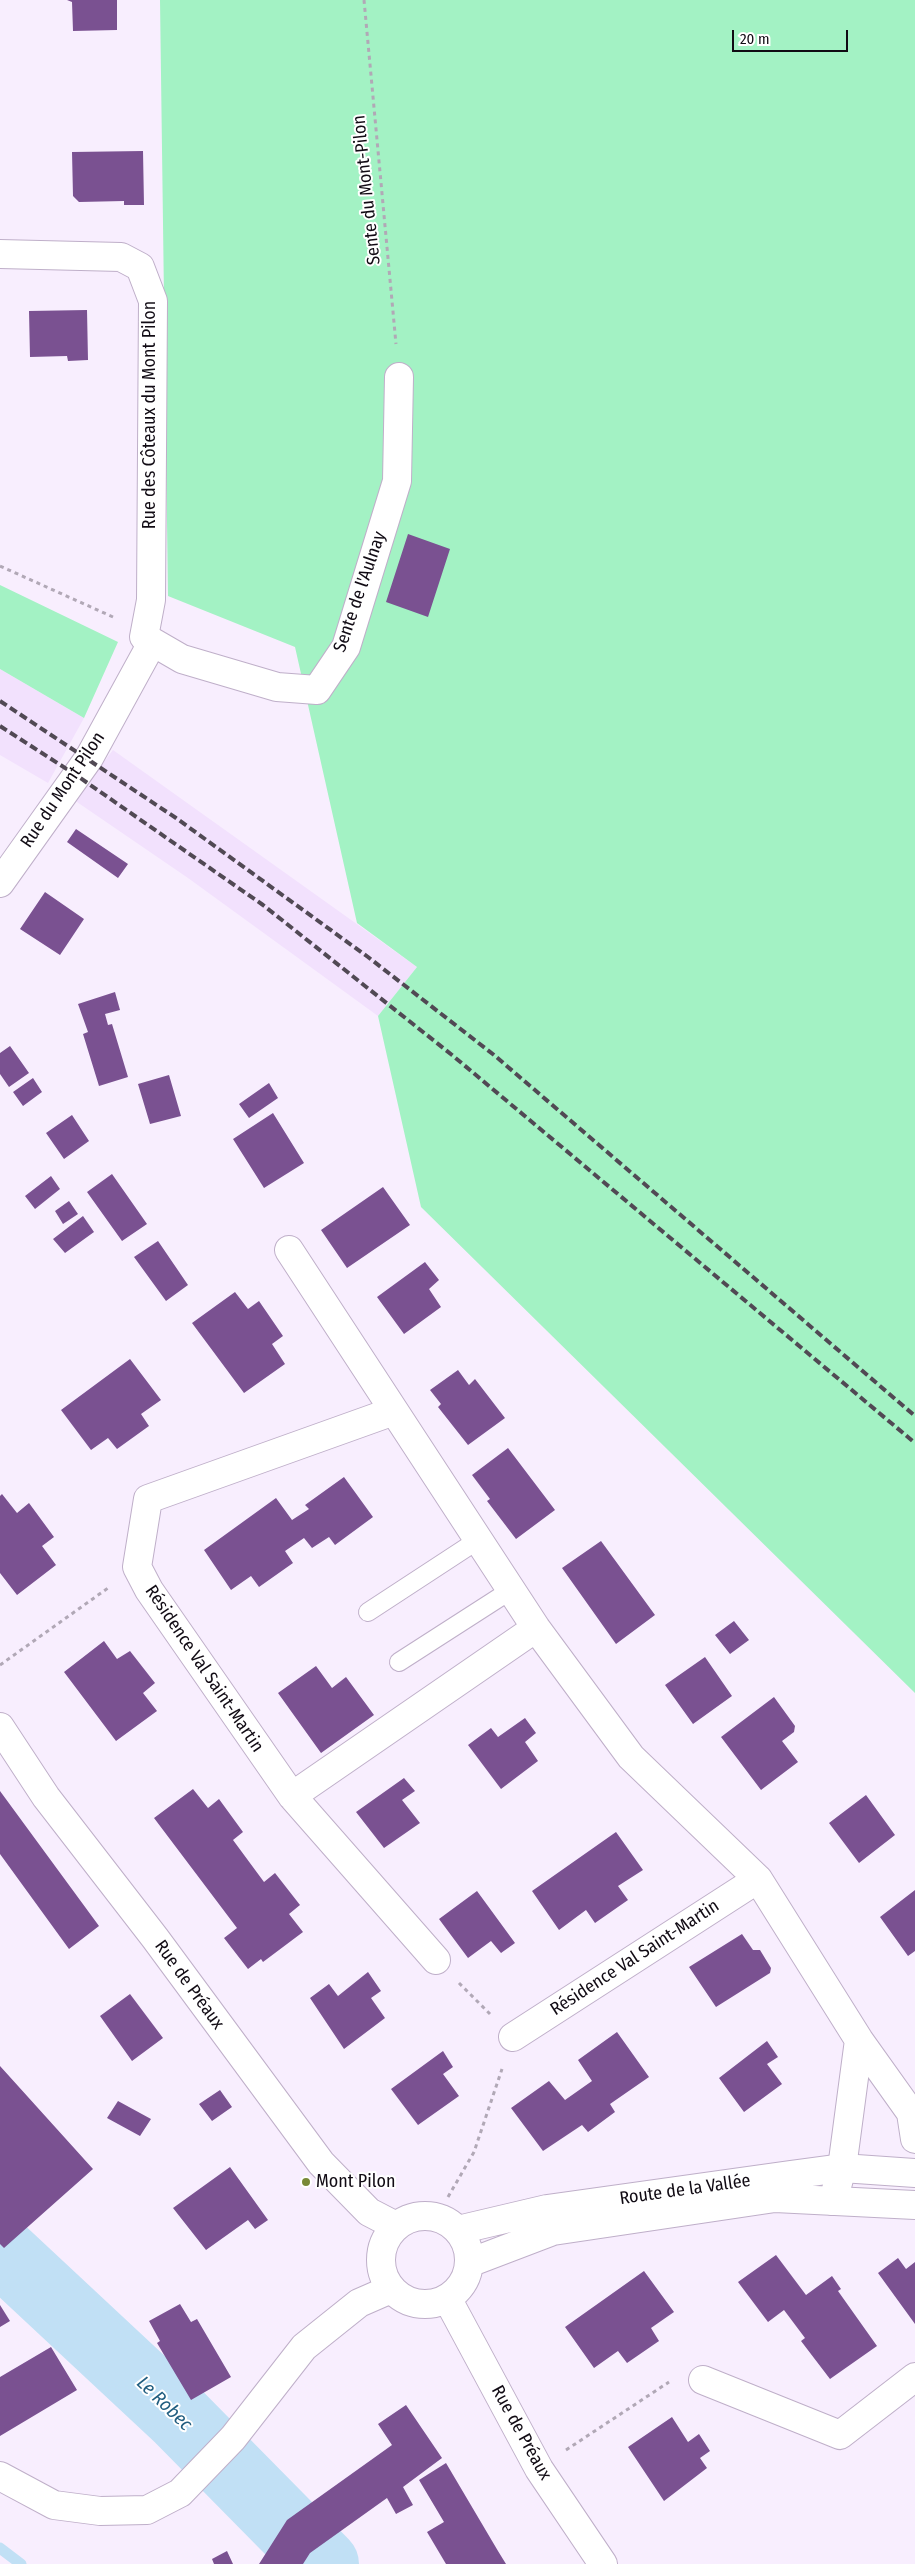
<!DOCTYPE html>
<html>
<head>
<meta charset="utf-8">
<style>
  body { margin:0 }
  #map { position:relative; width:915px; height:2564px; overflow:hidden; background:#f8eefe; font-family:"Fira Sans Condensed",sans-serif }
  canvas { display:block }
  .scale { position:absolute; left:732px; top:30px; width:116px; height:22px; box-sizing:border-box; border:2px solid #110b14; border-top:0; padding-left:6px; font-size:15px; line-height:18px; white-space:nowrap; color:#110b14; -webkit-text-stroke:4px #fff; paint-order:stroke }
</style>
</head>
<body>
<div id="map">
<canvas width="915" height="2564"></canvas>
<div class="scale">20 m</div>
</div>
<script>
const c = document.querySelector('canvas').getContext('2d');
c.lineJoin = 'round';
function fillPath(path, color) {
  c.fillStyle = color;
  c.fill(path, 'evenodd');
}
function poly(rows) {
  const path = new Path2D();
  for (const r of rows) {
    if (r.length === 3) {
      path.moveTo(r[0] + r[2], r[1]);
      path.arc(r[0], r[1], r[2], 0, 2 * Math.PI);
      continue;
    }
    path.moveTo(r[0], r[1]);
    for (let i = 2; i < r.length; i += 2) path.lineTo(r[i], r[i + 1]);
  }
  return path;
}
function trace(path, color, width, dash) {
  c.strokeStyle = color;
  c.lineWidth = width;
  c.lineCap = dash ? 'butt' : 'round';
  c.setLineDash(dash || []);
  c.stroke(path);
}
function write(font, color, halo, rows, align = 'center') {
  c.font = font + ' "Fira Sans Condensed",sans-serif';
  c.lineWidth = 4;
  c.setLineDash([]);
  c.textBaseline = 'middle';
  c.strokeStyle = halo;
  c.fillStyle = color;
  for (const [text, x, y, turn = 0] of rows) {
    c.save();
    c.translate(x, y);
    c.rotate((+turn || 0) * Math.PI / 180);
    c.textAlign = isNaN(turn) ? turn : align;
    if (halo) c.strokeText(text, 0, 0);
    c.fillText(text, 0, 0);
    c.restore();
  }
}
fillPath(poly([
  [0,669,84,718,48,783,0,755],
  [113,750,417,967,378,1016,188,878,74,800]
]), '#f2e1fd');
fillPath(poly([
  [160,0,915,0,915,1693,421,1207,378,1016,417,967,357,923,295,647,168,596],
  [0,585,118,642,84,718,0,669]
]), '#a3f2c4');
trace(poly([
  [0,2548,21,2564]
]), '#c1e0f5', 11);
trace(poly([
  [0,2250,179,2417,324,2564]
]), '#c1e0f5', 70);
fillPath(poly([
  [67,0,117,0,117,30,73,31,72,2],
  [143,151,144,205,124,205,124,201,79,202,73,196,72,152],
  [87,310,88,360,68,361,67,356,30,357,29,311],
  [408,534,450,549,428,617,386,602],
  [76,829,128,864,118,878,67,842],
  [45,892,84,919,60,955,20,929],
  [115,992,120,1010,105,1014,108,1025,112,1024,128,1077,99,1086,83,1034,88,1032,78,1004],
  [10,1046,29,1073,9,1087,0,1074,0,1053],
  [169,1075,181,1116,150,1124,138,1084],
  [33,1078,42,1092,23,1106,13,1092],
  [269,1083,278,1098,249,1118,239,1104],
  [273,1113,304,1163,264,1188,233,1139],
  [72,1115,89,1141,64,1159,46,1133],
  [112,1174,147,1224,122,1241,87,1192],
  [51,1176,60,1189,35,1209,25,1196],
  [383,1187,410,1225,347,1268,321,1230],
  [69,1201,78,1214,63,1224,55,1211],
  [83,1216,94,1232,65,1253,53,1239],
  [158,1241,188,1285,166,1301,134,1257],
  [425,1262,439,1280,429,1289,441,1307,404,1334,377,1297],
  [235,1292,248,1309,259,1301,283,1336,272,1344,285,1364,244,1393,192,1323],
  [130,1359,161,1400,141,1414,149,1426,117,1449,108,1438,91,1450,61,1410],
  [458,1370,469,1385,475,1379,505,1418,468,1445,438,1407,441,1404,430,1390],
  [508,1448,555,1510,516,1539,487,1501,490,1499,472,1475],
  [344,1477,373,1517,335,1545,329,1537,312,1548,304,1538,285,1551,293,1563,259,1587,251,1576,231,1590,204,1550,276,1498,292,1520,309,1509,305,1505],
  [2,1494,17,1513,29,1503,54,1537,42,1546,56,1565,17,1595,0,1573,0,1496],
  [601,1541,655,1615,616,1644,562,1568],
  [734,1621,749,1640,730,1654,715,1635],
  [104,1641,117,1659,130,1651,155,1683,143,1693,157,1711,116,1741,64,1672],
  [705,1657,732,1696,693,1724,665,1685],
  [316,1666,332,1688,346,1677,374,1715,321,1753,278,1693],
  [774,1697,795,1726,794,1732,782,1741,798,1762,761,1790,721,1737],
  [525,1718,536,1733,525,1742,538,1761,501,1789,468,1745,491,1728,498,1737],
  [404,1778,415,1791,402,1800,420,1823,384,1848,356,1812],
  [193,1789,208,1808,219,1799,243,1832,233,1840,264,1882,275,1873,300,1905,289,1914,303,1932,263,1962,261,1959,248,1969,224,1938,237,1928,154,1818],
  [0,1791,99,1926,69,1949,0,1854],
  [866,1795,895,1835,859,1863,829,1823],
  [616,1832,643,1870,618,1886,628,1900,595,1923,586,1910,559,1930,532,1891],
  [915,1890,915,1951,908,1956,880,1917],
  [477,1891,515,1943,501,1953,491,1941,468,1958,439,1919],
  [742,1934,753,1950,760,1950,771,1968,770,1973,716,2007,689,1967],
  [368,1972,381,1991,371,1998,385,2018,344,2049,310,1998,329,1984,338,1996],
  [130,1994,163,2038,132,2061,100,2016],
  [617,2032,649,2077,610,2104,615,2112,588,2132,582,2125,543,2151,511,2108,549,2081,565,2100,592,2081,578,2060],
  [767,2041,778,2057,767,2064,782,2084,744,2112,719,2078],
  [443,2051,453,2067,443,2074,459,2096,418,2125,391,2089],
  [0,2066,93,2169,4,2248,0,2244],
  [220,2090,232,2107,212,2121,199,2104],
  [118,2101,151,2119,140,2136,107,2118],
  [230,2167,268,2220,255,2229,248,2220,206,2250,173,2208],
  [776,2255,806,2295,832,2276,841,2289,838,2291,877,2346,830,2379,801,2341,805,2338,784,2310,768,2322,738,2282],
  [898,2258,906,2269,915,2262,915,2324,878,2273],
  [644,2271,674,2312,651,2328,659,2341,627,2363,618,2351,594,2368,565,2327],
  [180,2304,191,2322,197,2319,231,2377,191,2400,157,2343,160,2341,149,2321],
  [0,2305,10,2321,0,2327],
  [51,2347,77,2390,0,2436,0,2377],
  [406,2405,442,2458,403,2487,413,2505,396,2514,387,2498,310,2553,303,2564,259,2564,287,2520,392,2445,378,2424],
  [672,2417,688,2442,699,2434,710,2451,700,2458,707,2468,664,2501,628,2447],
  [446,2463,498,2551,506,2564,446,2564,427,2532,444,2522,419,2480],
  [227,2551,233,2564,214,2564,212,2559]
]), '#7a5191');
const service = poly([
  [368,1612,478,1540],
  [399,1662,511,1590]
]);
const minor = poly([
  [0,254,121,257,140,267,153,301,151,600,144,637,182,659,277,687,317,690,346,647,397,481,399,377],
  [0,883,89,758,152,643],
  [289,1250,536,1628,631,1757,758,1879,859,2040,911,2113,915,2139],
  [394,1411,148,1499,137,1567,149,1590,292,1796,436,1960],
  [292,1796,536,1628],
  [513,2037,758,1879],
  [833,2201,842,2168,859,2040],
  [703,2380,840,2435,915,2377],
  [0,2476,54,2505,100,2511,147,2510,180,2493,233,2438,304,2347,359,2303,391,2289]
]);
const tertiary = poly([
  [0,1727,46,1797,155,1938,321,2163,369,2212,396,2226],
  [425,2260,44],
  [458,2230,547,2209,790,2175,842,2168,915,2173],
  [469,2263,553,2231,775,2198,915,2205],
  [447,2298,539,2469,603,2564]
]);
trace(service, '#bfafc9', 20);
trace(minor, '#bfafc9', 30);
trace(tertiary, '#bfafc9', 30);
trace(poly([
  [364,0,396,344],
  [0,566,113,617],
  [0,1665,108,1588],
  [459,1983,490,2014],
  [448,2197,474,2152,502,2069],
  [566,2450,669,2382]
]), '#b1a8b6', 3, [4, 4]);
trace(service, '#fff', 18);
trace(minor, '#fff', 28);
trace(tertiary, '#fff', 28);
trace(poly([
  [0,701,176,818,368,957,494,1055,915,1416],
  [0,726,76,775,263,905,452,1055,915,1443]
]), '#514954', 4, [8, 4]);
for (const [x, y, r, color] of [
  [306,2182,5,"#798937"]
]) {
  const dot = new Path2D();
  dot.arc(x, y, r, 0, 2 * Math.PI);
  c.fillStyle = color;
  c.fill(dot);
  trace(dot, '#fff', 2);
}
write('18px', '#110b14', '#fff', [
  ["Sente du Mont-Pilon",367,190,-96],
  ["Rue des Côteaux du Mont Pilon",150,415,-90],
  ["Sente de l'Aulnay",360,592,-71],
  ["Rue du Mont Pilon",63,790,-56],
  ["Résidence Val Saint-Martin",204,1669,56],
  ["Résidence Val Saint-Martin",635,1958,-33],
  ["Rue de Préaux",189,1985,54],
  ["Route de la Vallée",685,2190,-8],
  ["Rue de Préaux",521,2433,61]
]);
write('18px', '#110b14', '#fff', [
  ["Mont Pilon",316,2182]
], 'left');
write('italic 19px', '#215e80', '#fff', [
  ["Le Robec",164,2404,44]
]);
</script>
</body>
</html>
